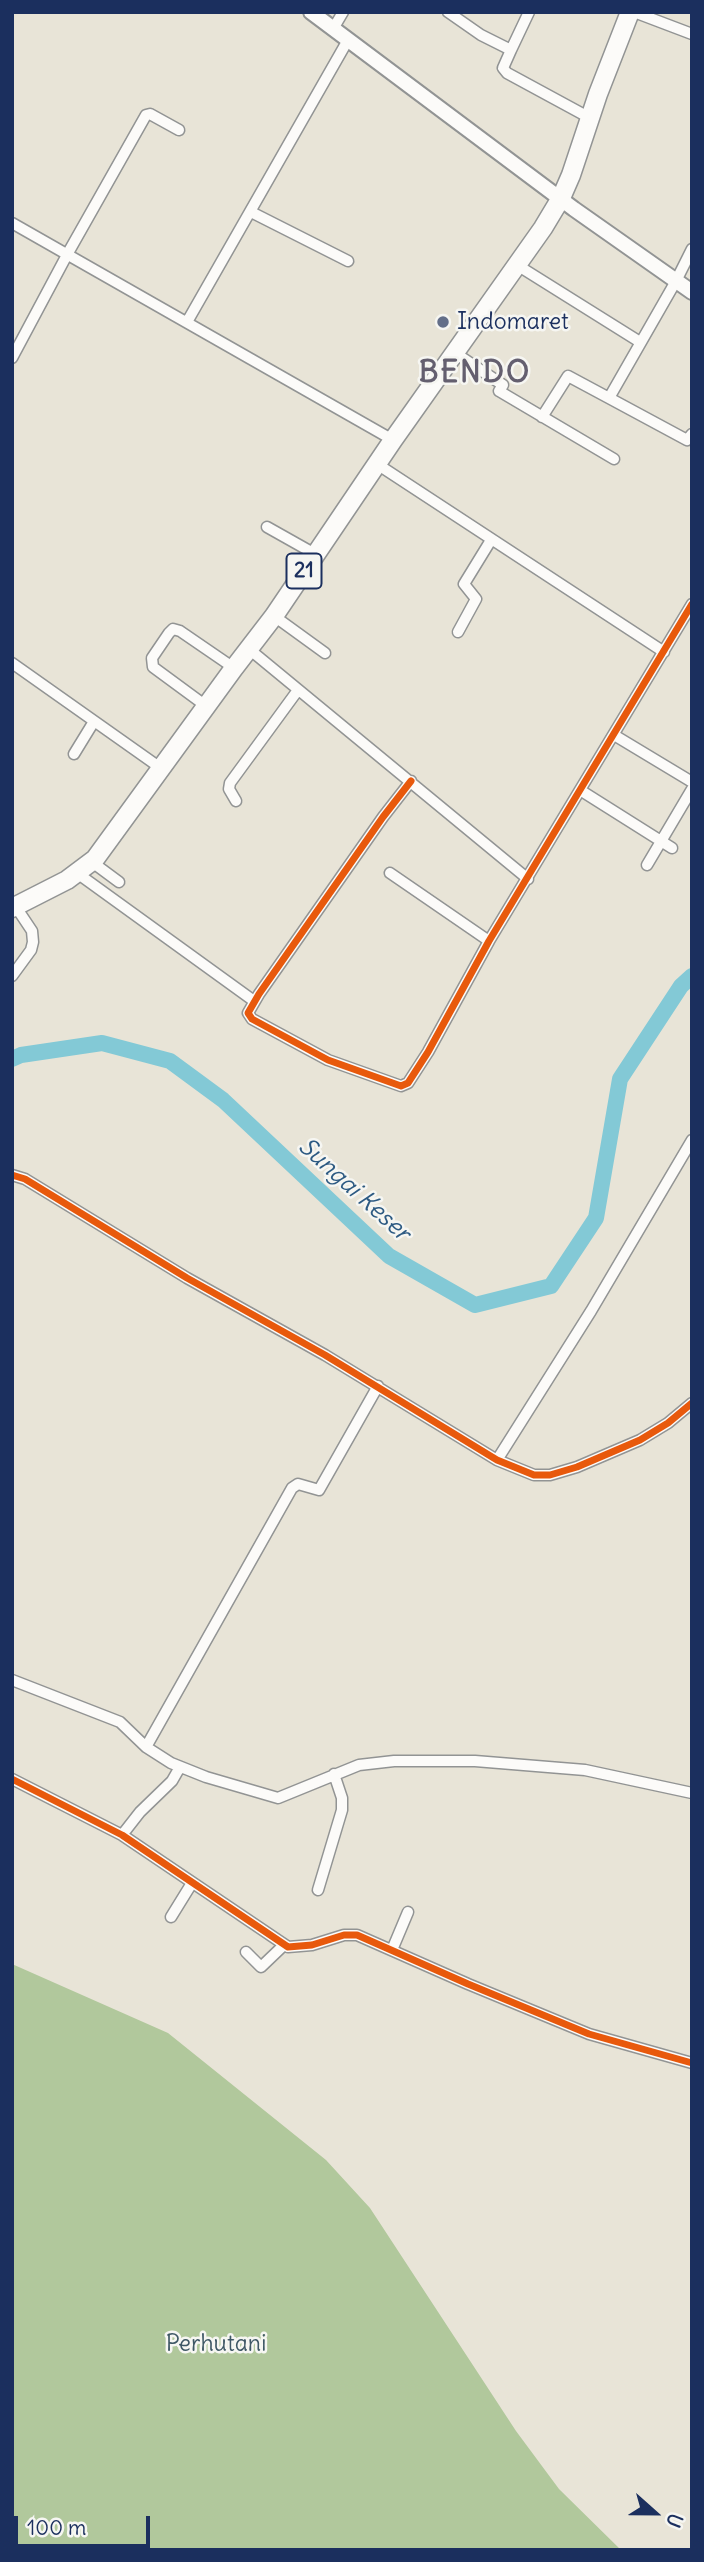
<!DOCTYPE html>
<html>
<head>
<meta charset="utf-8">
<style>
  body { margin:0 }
  #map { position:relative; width:704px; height:2562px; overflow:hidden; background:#e8e4d7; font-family:Delius,sans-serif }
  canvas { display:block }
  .frame { position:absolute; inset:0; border:14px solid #1b2f5e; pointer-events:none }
  .north { position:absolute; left:620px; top:2478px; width:70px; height:70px; -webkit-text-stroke:5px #f6f6f2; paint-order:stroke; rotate:111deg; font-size:19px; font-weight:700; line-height:28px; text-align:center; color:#1b2f5e }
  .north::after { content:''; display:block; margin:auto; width:24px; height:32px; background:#1b2f5e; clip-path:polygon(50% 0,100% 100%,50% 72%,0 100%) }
  .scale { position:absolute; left:14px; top:2516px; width:136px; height:32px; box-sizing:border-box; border:4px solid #1b2f5e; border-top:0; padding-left:9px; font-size:21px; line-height:24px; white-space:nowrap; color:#1b2f5e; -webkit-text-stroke:5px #f6f6f2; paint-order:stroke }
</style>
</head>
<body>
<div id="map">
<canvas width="704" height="2562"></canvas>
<div class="frame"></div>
<div class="north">U</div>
<div class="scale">100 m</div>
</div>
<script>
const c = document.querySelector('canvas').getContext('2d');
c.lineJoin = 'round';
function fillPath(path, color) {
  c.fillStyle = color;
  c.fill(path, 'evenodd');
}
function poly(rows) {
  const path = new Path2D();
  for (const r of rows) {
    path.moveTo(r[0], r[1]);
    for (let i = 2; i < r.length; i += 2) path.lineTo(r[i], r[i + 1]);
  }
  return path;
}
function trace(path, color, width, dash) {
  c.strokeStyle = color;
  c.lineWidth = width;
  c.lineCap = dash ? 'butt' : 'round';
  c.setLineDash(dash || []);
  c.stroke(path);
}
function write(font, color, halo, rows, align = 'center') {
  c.font = font + ' Delius,sans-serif';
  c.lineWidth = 5;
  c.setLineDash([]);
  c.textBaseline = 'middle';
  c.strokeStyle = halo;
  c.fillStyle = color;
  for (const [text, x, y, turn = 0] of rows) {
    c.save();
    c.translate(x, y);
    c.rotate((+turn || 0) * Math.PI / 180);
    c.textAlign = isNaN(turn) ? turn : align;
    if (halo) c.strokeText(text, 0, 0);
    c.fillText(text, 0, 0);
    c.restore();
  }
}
fillPath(poly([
  [12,1964,168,2033,326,2160,370,2208,516,2431,559,2489,621,2550,12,2550]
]), '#b1c89c');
trace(poly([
  [12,1059,21,1055,102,1043,170,1061,223,1100,389,1256,475,1305,551,1286,596,1218,620,1079,681,986,692,976]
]), '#83c9d6', 16);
const street = poly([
  [448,12,481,35,511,50,503,68,507,73,590,118],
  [634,12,692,34],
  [333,29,343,12],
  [511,50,529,12],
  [251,212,348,261],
  [12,223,393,440],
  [692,249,676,281,609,398,687,440,692,434],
  [517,265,640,342],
  [187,322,348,40],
  [455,353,503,385,499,391,614,459],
  [12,358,68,253,146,115,150,114,179,130],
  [542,417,568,376,609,398],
  [377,464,664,652],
  [267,527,315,554],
  [274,616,325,653],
  [458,632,476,599,464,584,491,540],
  [249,649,528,879],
  [12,663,162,769],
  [206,706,153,667,152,658,169,633,173,629,180,631,234,668],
  [614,735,692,782],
  [74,754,93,723],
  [411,781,383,817,259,994,248,1013,252,1019,328,1060,401,1086,408,1083,428,1052,489,941,692,604],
  [580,790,672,848],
  [236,801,229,789,230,783,298,690],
  [92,862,119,882],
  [647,865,692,789],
  [77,873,254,1001],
  [390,873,489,941],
  [12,976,31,950,33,942,32,931,16,907],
  [12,1175,25,1179,187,1278,325,1355,497,1460,534,1475,550,1475,577,1467,640,1440,668,1423,692,1403],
  [497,1460,591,1311,692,1140],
  [12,1680,120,1722,146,1747,171,1763,206,1777,278,1798,359,1765,394,1761,475,1761,585,1770,692,1793],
  [146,1747,292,1488,298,1484,319,1490,378,1386],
  [12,1779,122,1835,288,1947,312,1945,344,1935,357,1935,468,1984,589,2034,692,2063],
  [122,1835,140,1812,172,1781,180,1767],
  [318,1890,342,1810,342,1798,334,1774],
  [171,1917,192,1883],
  [392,1950,408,1912],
  [246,1952,261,1967,284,1945]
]);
const secondary = poly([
  [311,12,574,209,692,292]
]);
const highway = poly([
  [12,908,67,880,95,859,234,668,274,616,393,440,543,228,561,198,571,175,598,94,630,12]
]);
trace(street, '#929494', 13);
trace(secondary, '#929494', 18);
trace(highway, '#929494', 21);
trace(street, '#fcfbf9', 10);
trace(secondary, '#fcfbf9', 14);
trace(highway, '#fcfbf9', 18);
trace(poly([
  [411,781,383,817,259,994,248,1013,252,1019,328,1060,401,1086,408,1083,428,1052,489,941,692,604],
  [12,1175,25,1179,187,1278,325,1355,497,1460,534,1475,550,1475,577,1467,640,1440,668,1423,692,1403],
  [12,1779,122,1835,288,1947,312,1945,344,1935,357,1935,468,1984,589,2034,692,2063]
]), '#e8590c', 7);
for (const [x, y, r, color] of [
  [443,322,7,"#636e88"]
]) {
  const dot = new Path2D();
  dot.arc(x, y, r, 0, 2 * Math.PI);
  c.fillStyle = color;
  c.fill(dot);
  trace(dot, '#f6f6f2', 2.5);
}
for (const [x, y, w] of [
  [304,571,35]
]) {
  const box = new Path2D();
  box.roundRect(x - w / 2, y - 17.5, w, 35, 5);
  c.fillStyle = '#f6f6f2';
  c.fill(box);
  trace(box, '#1b2f5e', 2);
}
write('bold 21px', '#1b2f5e', null, [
  ["21",304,571]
]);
write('23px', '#1b2f5e', '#f6f6f2', [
  ["Indomaret",457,322]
], 'left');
write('23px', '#3e5765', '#f6f6f2', [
  ["Perhutani",216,2344]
]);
write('italic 24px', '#2d5a82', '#f6f6f2', [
  ["Sungai Keser",354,1190,42]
]);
c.letterSpacing = '2px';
write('bold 30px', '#645f6f', '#f6f6f2', [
  ["BENDO",475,373]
]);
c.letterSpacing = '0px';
</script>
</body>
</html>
